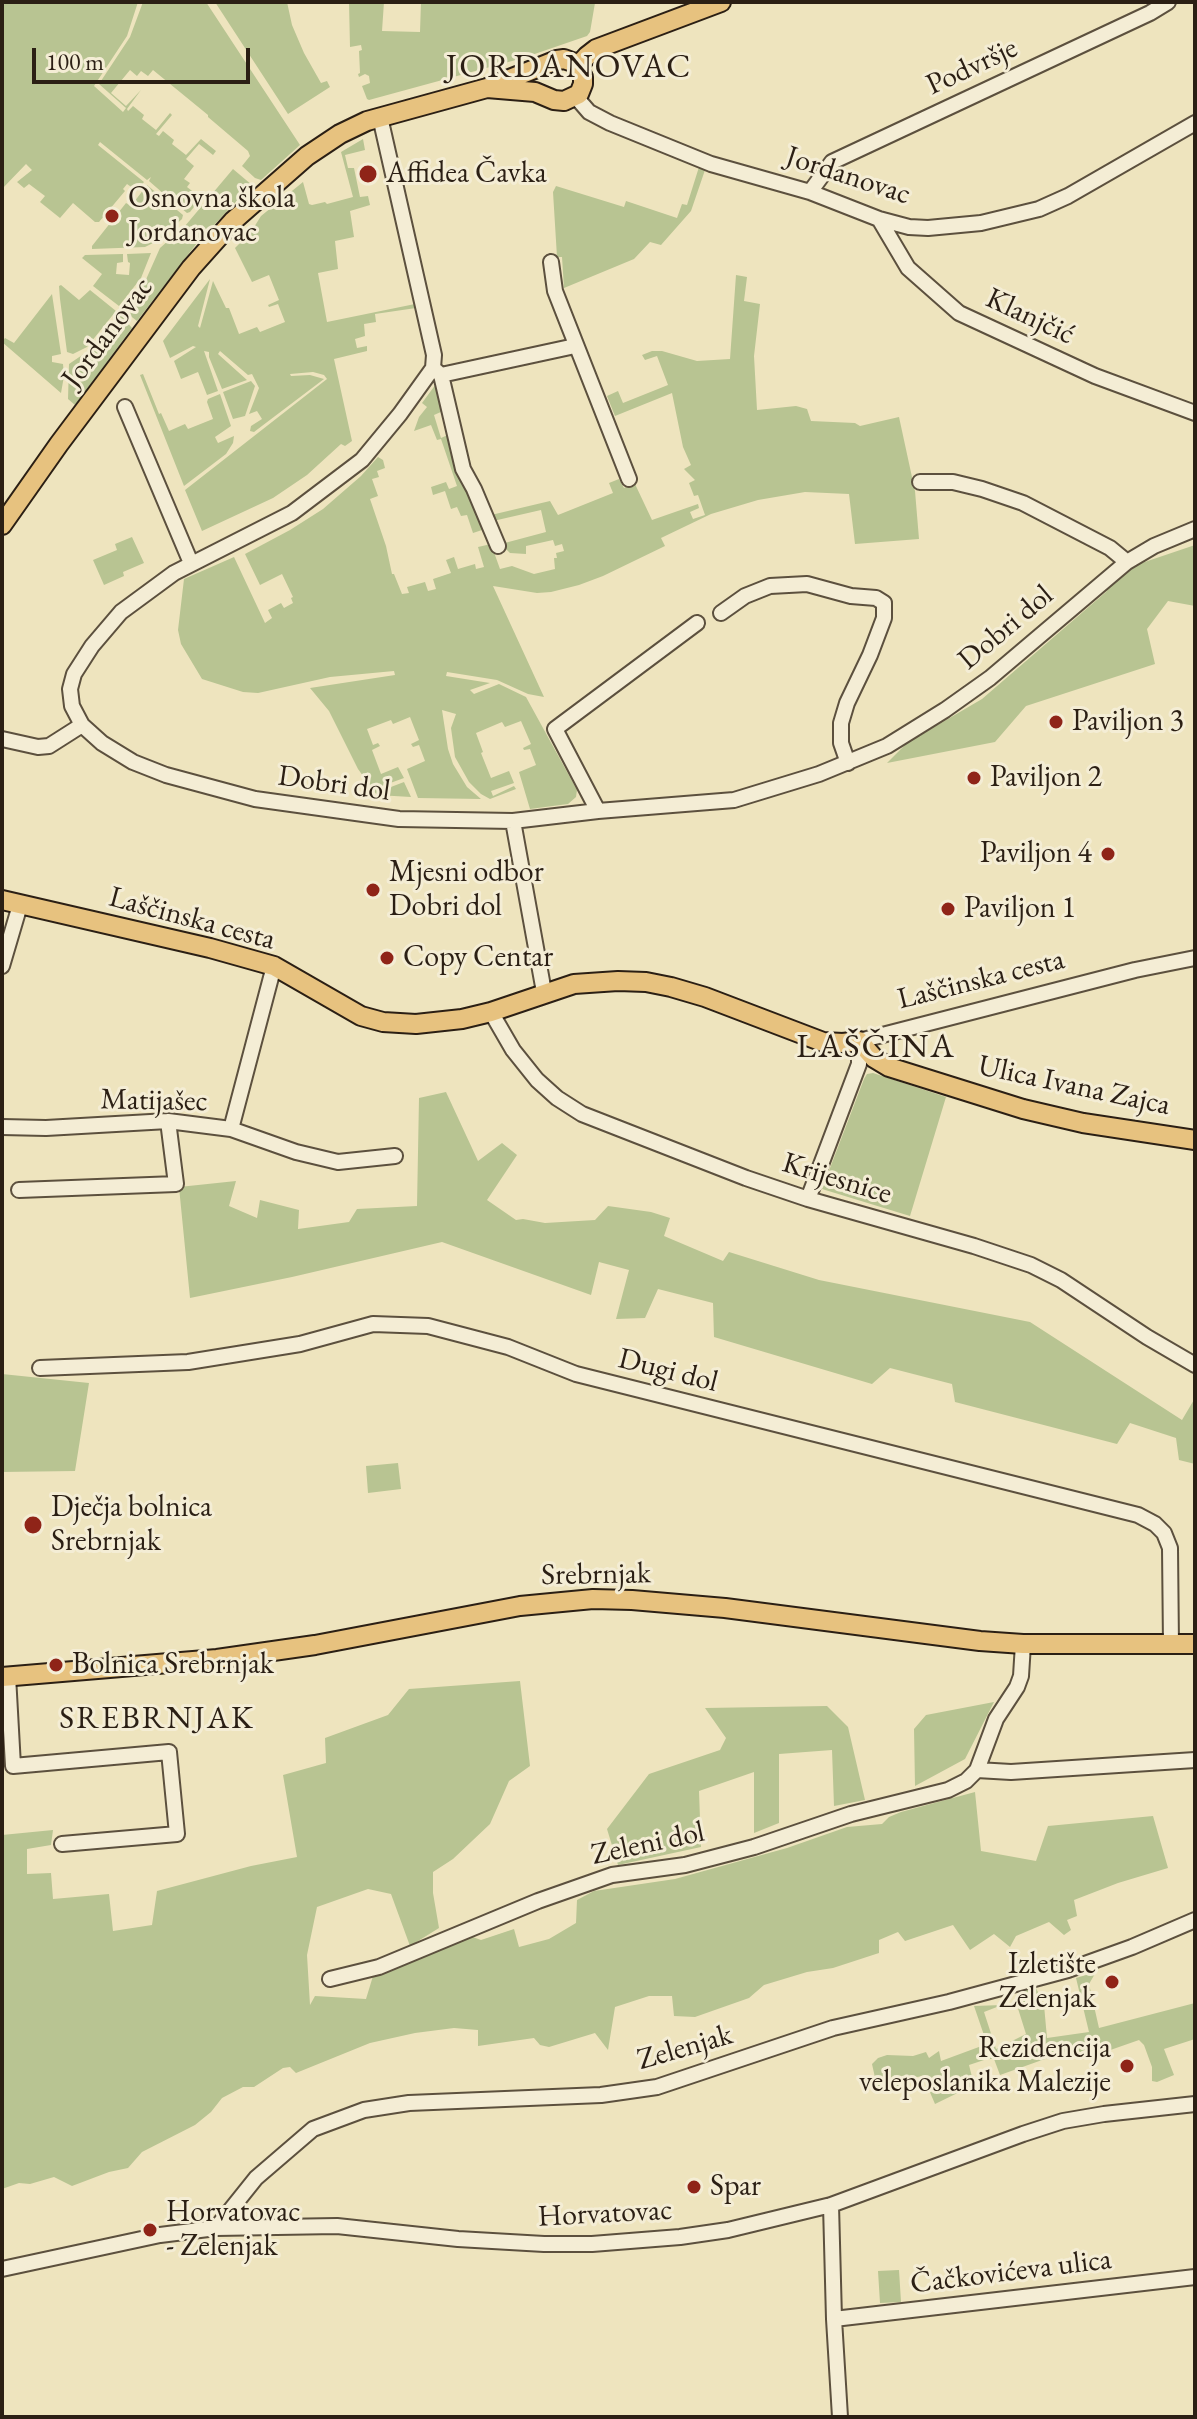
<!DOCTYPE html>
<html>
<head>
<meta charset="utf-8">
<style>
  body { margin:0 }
  #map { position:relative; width:1197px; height:2419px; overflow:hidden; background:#eee4be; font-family:"EB Garamond",serif }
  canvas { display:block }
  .frame { position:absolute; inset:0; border:4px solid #2b1f14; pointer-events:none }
  .scale { position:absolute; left:32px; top:48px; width:218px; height:36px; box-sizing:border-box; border:4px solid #2b1f14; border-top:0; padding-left:10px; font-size:24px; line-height:28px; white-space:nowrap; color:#2b1f14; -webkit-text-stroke:6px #f4edd5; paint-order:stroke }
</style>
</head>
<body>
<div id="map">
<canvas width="1197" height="2419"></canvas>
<div class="frame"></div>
<div class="scale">100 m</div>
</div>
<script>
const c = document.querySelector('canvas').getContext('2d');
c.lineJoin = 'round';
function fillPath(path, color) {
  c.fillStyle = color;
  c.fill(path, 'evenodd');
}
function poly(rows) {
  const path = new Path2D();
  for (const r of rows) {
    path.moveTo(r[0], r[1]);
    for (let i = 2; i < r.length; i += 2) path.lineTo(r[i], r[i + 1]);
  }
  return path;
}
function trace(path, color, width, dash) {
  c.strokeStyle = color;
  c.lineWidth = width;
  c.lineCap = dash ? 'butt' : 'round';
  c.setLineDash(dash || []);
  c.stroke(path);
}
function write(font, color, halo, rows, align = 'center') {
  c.font = font + ' "EB Garamond",serif';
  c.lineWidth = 6;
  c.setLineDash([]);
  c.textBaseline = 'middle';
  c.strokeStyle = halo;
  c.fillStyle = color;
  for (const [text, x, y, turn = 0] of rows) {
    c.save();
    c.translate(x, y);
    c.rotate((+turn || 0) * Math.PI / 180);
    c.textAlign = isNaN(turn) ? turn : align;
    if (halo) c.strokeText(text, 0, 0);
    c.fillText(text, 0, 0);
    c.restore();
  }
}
fillPath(poly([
  [7,2,138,2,127,36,94,86,123,112,126,108,99,84,130,37,143,2,206,2,300,145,261,180,255,178,242,166,250,156,248,151,208,117,208,115,153,70,148,76,141,71,137,76,130,70,111,93,126,106,141,90,127,109,128,111,133,106,144,115,142,119,156,130,170,113,172,115,156,134,159,136,163,131,174,140,172,144,186,155,201,139,216,151,213,155,199,144,186,159,194,166,184,179,190,183,187,187,201,198,190,212,187,213,176,204,173,192,170,192,172,201,149,181,151,177,147,180,100,142,98,145,144,182,137,191,127,184,123,189,125,191,99,222,95,222,73,203,60,218,40,202,45,196,29,184,24,188,17,182,32,170,26,164,2,189,2,6],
  [215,2,287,2,292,25,304,53,321,83,327,81,330,87,288,114],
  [349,2,384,2,382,31,420,32,421,2,595,3,590,32,587,36,523,58,369,100,367,99,362,86,370,83,369,76,365,74,359,77,358,74,360,73,359,51,362,50,361,45,350,47],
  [363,139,365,150,345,155,348,168,354,168,360,197,368,196,370,205,350,211,354,237,335,241,338,269,318,273,327,322,415,304,416,308,375,314,376,322,364,324,365,336,355,339,357,348,367,346,367,351,334,359,352,441,345,446,341,444,307,475,273,498,202,531,185,490,327,379,324,375,313,372,290,374,291,376,310,375,324,379,254,432,250,431,251,426,262,419,257,411,249,414,259,388,252,374,248,375,220,351,218,354,247,380,222,389,209,357,209,352,204,351,218,391,207,395,198,372,181,379,174,361,196,347,193,346,170,358,163,341,210,279,198,326,200,328,213,281,226,308,229,308,239,334,257,327,260,332,285,322,278,304,269,307,268,305,279,300,269,275,252,282,235,248,251,232,261,216,303,182,309,204,312,205,325,202,327,204,353,197,341,152],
  [699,167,705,170,691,211,661,245,650,242,634,259,564,288,562,257,557,257,553,192,556,186,624,207,626,201,677,218,682,204,687,205],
  [233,169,252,185,197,243,137,321,123,310,144,284,160,248,185,226],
  [147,185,183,215,182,219,159,240,145,247,92,249,92,246,126,203,131,206],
  [151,253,141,278,119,306,93,286,102,274,82,258,85,255,123,254,123,262,117,263,116,274,129,275,130,263,128,262,127,254],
  [736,275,747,277,744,301,760,304,754,356,757,410,796,406,807,409,811,421,855,423,860,426,899,417,915,491,919,539,855,544,849,494,805,492,758,500,711,514,661,538,665,546,603,576,579,585,551,592,537,593,493,586,544,697,528,694,497,680,447,672,446,676,490,683,470,690,474,694,499,684,526,697,577,790,576,797,568,804,530,809,519,772,536,765,530,749,524,750,523,748,531,744,521,721,505,727,502,722,476,733,483,752,481,753,491,778,509,771,514,783,491,791,493,796,514,786,516,789,490,799,481,794,469,782,455,757,451,728,456,714,442,710,448,749,453,764,467,787,481,799,418,798,407,769,425,761,419,745,413,747,411,744,419,740,410,717,393,724,391,720,367,729,373,745,378,743,380,746,372,750,381,774,398,767,404,778,382,786,383,790,404,782,411,797,377,795,358,769,329,711,310,688,395,675,394,671,330,677,258,693,243,692,202,679,181,644,178,630,184,579,234,557,265,623,272,618,268,610,281,603,284,608,293,603,291,598,293,597,282,574,260,585,245,554,290,530,323,509,361,476,378,457,383,460,385,468,377,471,379,477,372,479,378,496,370,499,386,546,392,574,394,574,402,594,409,593,407,587,425,582,428,591,436,589,433,579,451,573,446,560,454,557,458,569,475,564,476,569,484,567,478,547,491,544,500,569,512,566,534,574,555,569,554,558,557,558,556,553,564,551,562,544,555,546,553,540,526,546,526,554,510,553,501,544,546,532,541,510,493,521,491,515,550,501,558,515,613,493,609,483,619,479,624,488,635,484,652,520,698,504,699,508,690,512,693,519,705,515,698,495,694,496,689,483,695,480,684,469,691,465,683,447,672,393,615,416,607,396,618,391,623,403,668,385,657,356,645,360,642,355,652,351,662,351,697,361,730,359],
  [61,285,79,300,90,290,116,311,87,347,73,354,67,352,60,299,59,286],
  [52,294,61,354,52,356,52,362,63,364,64,376,61,393,2,342,5,338,14,343],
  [120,314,132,328,75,405,68,399,69,364,94,347],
  [143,374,159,414,161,413,169,431,185,424,188,429,213,419,207,402,208,399,220,394,231,426,215,437,218,443,234,436,233,443,226,454,184,486,140,375],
  [251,381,255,386,245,416,233,419,223,392],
  [436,384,443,411,434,415,441,438,450,434,462,485,467,488,484,526,482,530,473,533,467,515,461,516,457,507,451,509,445,491,433,495,431,487,446,482,449,489,457,486,441,439,437,440,431,425,414,431,419,417,427,407,422,403],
  [132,537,144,563,123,572,124,576,104,585,93,560,117,550,115,544],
  [1195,545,1195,606,1168,601,1147,629,1155,664,1026,706,995,742,887,763,907,743,982,699,1106,592,1124,569],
  [873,1073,946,1097,910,1216,822,1189,864,1079,867,1074],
  [446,1092,478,1161,502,1143,517,1155,487,1200,516,1220,523,1219,545,1223,595,1220,608,1206,651,1212,670,1218,664,1236,723,1261,729,1252,819,1280,1030,1322,1182,1420,1195,1398,1195,1464,1179,1460,1176,1438,1130,1423,1117,1444,955,1402,952,1384,890,1368,872,1384,714,1337,713,1303,658,1289,645,1318,616,1319,629,1270,599,1262,591,1295,442,1242,292,1277,190,1298,179,1187,236,1181,229,1206,257,1218,260,1200,299,1210,298,1229,349,1222,357,1209,417,1206,419,1098],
  [2,1374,89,1383,75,1471,2,1472],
  [398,1463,401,1489,368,1493,366,1466],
  [520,1681,530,1766,509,1781,490,1824,453,1859,433,1872,433,1893,439,1928,410,1946,391,1894,368,1889,317,1907,307,1955,310,2005,315,1996,366,1999,373,1976,470,1936,481,1940,514,1929,519,1947,549,1939,576,1923,577,1900,594,1891,675,1879,787,1848,847,1827,882,1824,889,1817,901,1812,975,1792,981,1851,1036,1861,1048,1826,1153,1816,1168,1868,1118,1883,1074,1900,1077,1916,1067,1920,1071,1930,1064,1935,1049,1922,1016,1936,1010,1947,994,1934,970,1950,953,1925,905,1941,898,1932,879,1940,879,1953,833,1968,807,1972,764,1985,749,1998,695,2017,674,2016,672,1996,649,1996,615,2007,608,2050,595,2033,549,2047,540,2045,534,2038,478,2046,478,2030,454,2028,415,2033,370,2043,296,2073,290,2067,283,2068,254,2087,243,2087,222,2098,211,2112,195,2125,142,2152,128,2168,109,2172,72,2186,54,2177,30,2184,19,2183,2,2189,2,1835,53,1830,51,1845,27,1849,27,1874,51,1873,53,1899,109,1894,113,1931,152,1925,157,1891,251,1866,297,1857,283,1775,326,1763,325,1738,388,1715,409,1689],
  [994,1702,965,1759,915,1786,914,1729,926,1715],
  [827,1706,848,1727,865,1800,834,1806,832,1750,779,1754,779,1823,754,1833,754,1772,699,1791,701,1847,618,1865,607,1829,649,1774,720,1750,726,1738,705,1708],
  [1096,1972,1089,1984,1099,2028,1195,2003,1195,2039,1164,2049,1174,2075,1157,2082,1152,2081,1152,2067,1144,2045,1139,2040,1099,2054,1091,2047,1076,2054,1073,2049,1000,2075,994,2059,987,2059,969,2065,974,2085,935,2104,923,2076,911,2078,897,2088,886,2091,878,2091,872,2064,878,2058,887,2055,913,2056,926,2052,929,2058,939,2051,941,2061,987,2044,974,2006,1002,2005,984,2012,996,2049,1026,2034,1015,1999,1031,1985,1036,1988,1044,2005,1047,2038,1089,2032,1076,1978],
  [899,2270,901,2302,880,2303,878,2271]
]), '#b8c492');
const minor = poly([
  [576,97,589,112,610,123,711,164,810,192,879,219,909,227,928,228,981,223,1039,209,1068,196,1195,123],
  [380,117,434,355,433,368,441,375,463,469,474,489,498,546],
  [810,192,832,162,1150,13,1168,2],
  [879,219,908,268,959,313,1095,376,1195,413],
  [551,262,555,291,629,479],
  [433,368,400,414,362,460,292,513,174,573,121,612,92,646,74,674,70,689,72,706,82,725,102,743,133,762,166,775,255,799,399,819,513,821,598,811,734,800,819,774,887,746,945,710,990,678,1127,562,1154,546,1195,529],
  [441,375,575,346],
  [125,407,191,563],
  [920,482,953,482,982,489,1023,503,1110,548,1127,562],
  [721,613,745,596,770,586,807,584,851,596,876,598,884,603,884,618,870,655,847,703,841,723,841,743,848,763],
  [2,739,38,747,49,746,82,725],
  [598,811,555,729,697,623],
  [513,821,544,992],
  [2,966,20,905],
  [491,1012,513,1050,537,1080,557,1098,582,1114,746,1178,808,1199,974,1246,1031,1265,1061,1280,1147,1337,1195,1365],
  [2,1127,46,1128,168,1121,231,1129,296,1152,338,1162,395,1156],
  [231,1129,274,966],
  [19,1190,176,1184,168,1121],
  [808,1199,859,1064,859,1041,1135,970,1195,958],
  [40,1368,188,1362,300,1344,373,1324,428,1326,508,1347,576,1374,1138,1515,1155,1524,1164,1533,1170,1548,1171,1645],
  [8,1676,13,1766,169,1752,177,1834,62,1844],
  [977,1770,1011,1772,1195,1760],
  [330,1979,379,1967,538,1901,612,1875,685,1865,754,1847,851,1814,948,1790,966,1781,977,1770,996,1719,1017,1687,1021,1676,1023,1644],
  [831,2205,834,2319,840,2417],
  [216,2228,256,2178,313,2129,364,2110,409,2103,601,2095,657,2087,833,2028,949,2002,1068,1970,1132,1947,1195,1920],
  [2,2269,160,2235,216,2228,337,2226,458,2239,544,2244,592,2244,680,2237,728,2230,831,2205,1023,2134,1063,2121,1104,2114,1195,2104],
  [834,2319,1195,2277]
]);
const major = poly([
  [578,66,587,56,596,49,721,2],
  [2,525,59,444,191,268,233,221,307,156,340,134,367,121,487,88,557,60,564,59,575,63,583,77,583,84,579,94,564,101,554,100,535,92,487,88],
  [2,900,210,948,274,966,361,1016,383,1022,416,1024,462,1019,491,1012,574,984,618,981,646,982,671,987,705,997,823,1042,843,1043,859,1041,874,1058,889,1067,1023,1109,1083,1123,1195,1140],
  [2,1677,217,1659,315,1645,520,1606,593,1599,632,1600,725,1608,980,1641,1023,1644,1195,1644]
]);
trace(minor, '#5c503e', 18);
trace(major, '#2b1f14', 22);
trace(minor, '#f4edd5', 14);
trace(major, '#e7c27f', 18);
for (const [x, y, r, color] of [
  [368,174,10,"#8f2418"],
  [112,216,8,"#8f2418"],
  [1056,722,8,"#8f2418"],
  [974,778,8,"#8f2418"],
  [1108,854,8,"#8f2418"],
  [373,890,8,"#8f2418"],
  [948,909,8,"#8f2418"],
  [387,958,8,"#8f2418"],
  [33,1525,10,"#8f2418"],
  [56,1665,8,"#8f2418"],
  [1112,1982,8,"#8f2418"],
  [1127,2066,8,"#8f2418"],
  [694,2187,8,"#8f2418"],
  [150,2230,8,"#8f2418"]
]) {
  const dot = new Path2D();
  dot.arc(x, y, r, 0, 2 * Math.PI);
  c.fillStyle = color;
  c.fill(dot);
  trace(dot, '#f4edd5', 3);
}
write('30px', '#2b1f14', '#f4edd5', [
  ["Podvršje",972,67,-25],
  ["Jordanovac",848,176,18],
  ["Klanjčić",1030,317,25],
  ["Jordanovac",108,333,-53],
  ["Dobri dol",1006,628,-40],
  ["Dobri dol",334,784,8],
  ["Laščinska cesta",192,919,15],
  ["Laščinska cesta",981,980,-14],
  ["Ulica Ivana Zajca",1074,1086,12],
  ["Matijašec",154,1101,1],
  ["Krijesnice",837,1179,17],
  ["Dugi dol",668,1371,14],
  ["Srebrnjak",596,1575,-1],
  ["Zeleni dol",648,1844,-12],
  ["Zelenjak",685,2048,-16],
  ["Horvatovac",605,2214,-3],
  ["Čačkovićeva ulica",1011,2272,-7]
]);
write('30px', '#2b1f14', '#f4edd5', [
  ["Affidea Čavka",386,174],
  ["Osnovna škola",128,199],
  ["Jordanovac",128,233],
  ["Paviljon 3",1072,722],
  ["Paviljon 2",990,778],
  ["Paviljon 4",1092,854,"right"],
  ["Mjesni odbor",389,873],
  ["Dobri dol",389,907],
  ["Paviljon 1",964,909],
  ["Copy Centar",403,958],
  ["Dječja bolnica",51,1508],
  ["Srebrnjak",51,1542],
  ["Bolnica Srebrnjak",72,1665],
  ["Izletište",1096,1965,"right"],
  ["Zelenjak",1096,1999,"right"],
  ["Rezidencija",1111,2049,"right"],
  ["veleposlanika Malezije",1111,2083,"right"],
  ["Spar",710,2187],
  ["Horvatovac",166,2213],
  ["- Zelenjak",166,2247]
], 'left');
c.letterSpacing = '2px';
write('32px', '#2b1f14', '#f4edd5', [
  ["SREBRNJAK",157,1719]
]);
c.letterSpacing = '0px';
c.letterSpacing = '2px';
write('34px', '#2b1f14', '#f4edd5', [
  ["JORDANOVAC",569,68],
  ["LAŠČINA",876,1048]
]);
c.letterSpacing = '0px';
</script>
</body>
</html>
